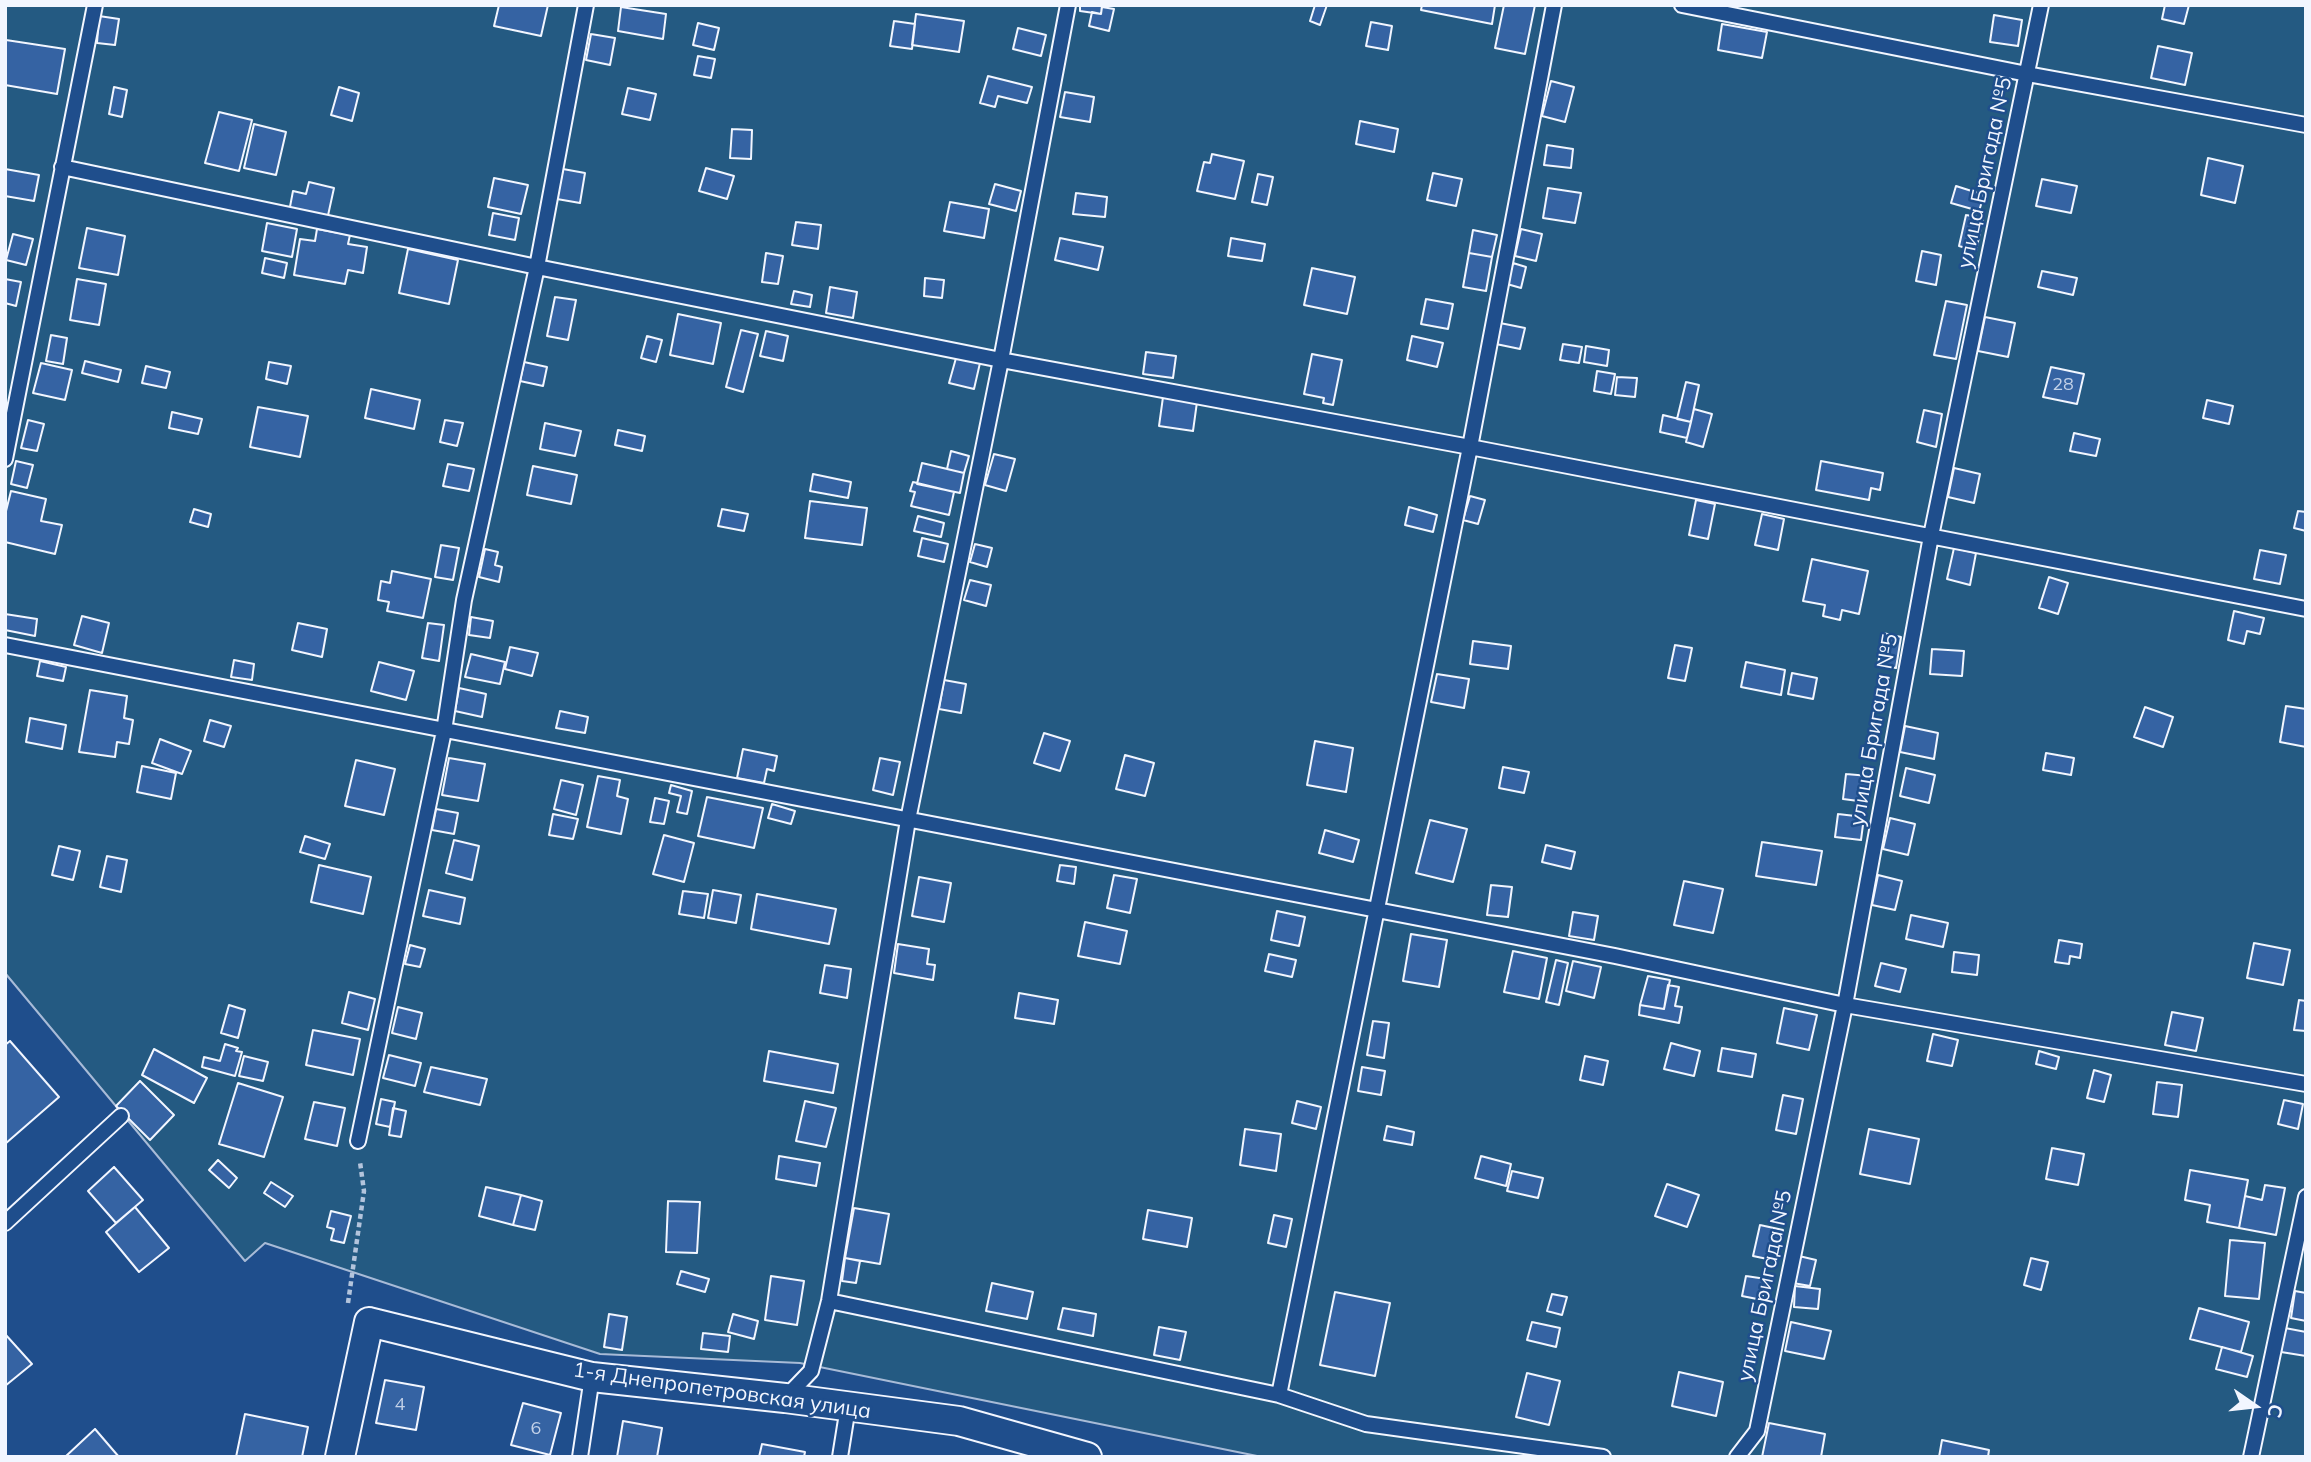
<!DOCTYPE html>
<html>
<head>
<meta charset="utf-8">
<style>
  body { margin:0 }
  #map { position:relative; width:2311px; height:1462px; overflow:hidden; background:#1f4e8c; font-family:Mulish,sans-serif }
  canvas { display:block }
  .frame { position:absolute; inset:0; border:7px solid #f2f6ff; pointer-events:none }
  .north { position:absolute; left:2220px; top:1371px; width:70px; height:70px; -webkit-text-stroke:5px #1f4e8c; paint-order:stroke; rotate:104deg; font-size:19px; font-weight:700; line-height:28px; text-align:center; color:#f2f6ff }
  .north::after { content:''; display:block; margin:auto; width:24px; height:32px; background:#f2f6ff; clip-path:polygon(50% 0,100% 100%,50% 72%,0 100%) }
</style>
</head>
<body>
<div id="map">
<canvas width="2311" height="1462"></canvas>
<div class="frame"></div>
<div class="north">С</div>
</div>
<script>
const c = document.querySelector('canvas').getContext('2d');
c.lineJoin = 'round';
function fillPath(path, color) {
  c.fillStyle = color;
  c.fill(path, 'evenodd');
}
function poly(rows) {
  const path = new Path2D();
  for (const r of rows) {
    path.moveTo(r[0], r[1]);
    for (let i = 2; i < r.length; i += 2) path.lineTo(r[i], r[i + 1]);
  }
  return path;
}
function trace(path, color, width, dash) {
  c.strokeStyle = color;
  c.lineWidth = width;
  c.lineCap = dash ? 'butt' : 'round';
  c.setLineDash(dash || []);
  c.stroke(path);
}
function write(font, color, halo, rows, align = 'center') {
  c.font = font + ' Mulish,sans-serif';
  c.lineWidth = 5;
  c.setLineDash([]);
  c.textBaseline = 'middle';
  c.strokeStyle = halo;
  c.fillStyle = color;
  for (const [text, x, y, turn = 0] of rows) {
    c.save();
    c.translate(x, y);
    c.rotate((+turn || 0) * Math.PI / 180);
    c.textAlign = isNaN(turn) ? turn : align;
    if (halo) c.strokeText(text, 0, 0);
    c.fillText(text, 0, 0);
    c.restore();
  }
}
const green = poly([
  [5,5,2306,5,2306,1457,1262,1457,800,1363,600,1354,265,1243,245,1261,5,973,5,5]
]);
fillPath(green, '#245a82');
trace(green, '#a8bbd7', 2);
const building = poly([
  [499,5,548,5,541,36,494,26,499,5],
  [1080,5,1102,5,1101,14,1080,11,1080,5],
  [1315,5,1327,5,1320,25,1310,21,1315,5],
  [1422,5,1495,5,1492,24,1421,10,1422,5],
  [1504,5,1535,5,1525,54,1495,48,1504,5],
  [2165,5,2189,5,2184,24,2162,19,2165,5],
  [621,7,666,14,663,39,618,31,621,7],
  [1102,7,1114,9,1109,31,1089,26,1092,12,1101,14,1102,7],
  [916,14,964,21,959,52,912,45,916,14],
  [1994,15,2022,20,2018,46,1990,42,1994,15],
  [99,16,119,19,115,45,97,43,99,16],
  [894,21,915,24,912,49,890,46,894,21],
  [1371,22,1392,26,1388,50,1366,46,1371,22],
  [698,23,719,28,714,50,693,45,698,23],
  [1722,24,1767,32,1762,58,1718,50,1722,24],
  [1018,28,1046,35,1041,56,1013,49,1018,28],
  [591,34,615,38,610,65,586,60,591,34],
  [6,40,65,49,57,94,5,85,6,40],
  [2158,46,2192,53,2185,85,2151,78,2158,46],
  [698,56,715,59,711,78,694,75,698,56],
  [988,76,1032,87,1027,103,998,96,995,107,980,103,988,76],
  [1551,81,1574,87,1565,122,1542,116,1551,81],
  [114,87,127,90,122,117,109,114,114,87],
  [339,87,359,93,352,121,331,115,339,87],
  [628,88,656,94,650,120,622,114,628,88],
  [1065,92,1094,97,1090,122,1060,117,1065,92],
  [219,112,252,120,239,171,205,163,219,112],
  [1360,121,1398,129,1394,152,1356,144,1360,121],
  [254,124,286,132,276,175,244,168,254,124],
  [732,129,752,130,751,159,730,158,732,129],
  [1547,145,1573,149,1571,168,1544,165,1547,145],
  [1212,154,1244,161,1235,199,1197,191,1204,162,1210,163,1212,154],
  [2208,158,2243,166,2235,203,2201,195,2208,158],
  [706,168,734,176,727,199,699,191,706,168],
  [5,169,39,175,34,201,5,196,5,169],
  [563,169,585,173,580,203,557,199,563,169],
  [1433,173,1462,179,1456,206,1427,200,1433,173],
  [1258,174,1273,177,1267,205,1252,202,1258,174],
  [494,178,528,185,521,214,488,207,494,178],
  [2042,179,2077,186,2071,213,2036,206,2042,179],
  [309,182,334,188,327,220,289,212,293,191,306,194,309,182],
  [995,184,1021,191,1016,211,989,204,995,184],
  [1956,186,1984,195,1979,211,1951,203,1956,186],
  [1548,188,1581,193,1575,223,1543,218,1548,188],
  [1076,193,1107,197,1105,217,1073,214,1076,193],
  [950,202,989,209,984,238,944,231,950,202],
  [493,213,519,218,515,240,489,235,493,213],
  [1966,215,1983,218,1976,251,1959,246,1966,215],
  [796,222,821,225,818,249,792,245,796,222],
  [267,223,297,229,292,257,262,251,267,223],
  [87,228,125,236,118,275,79,268,87,228],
  [317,229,350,235,348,244,367,247,363,273,348,270,345,284,294,275,300,239,315,241,317,229],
  [1521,229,1542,234,1536,261,1515,256,1521,229],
  [1473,230,1497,235,1492,257,1469,253,1473,230],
  [13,234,33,239,26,265,6,260,13,234],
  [1060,238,1103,247,1098,270,1055,260,1060,238],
  [1231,238,1265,244,1262,261,1228,256,1231,238],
  [408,249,458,260,449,304,399,293,408,249],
  [1922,251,1941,255,1936,285,1916,281,1922,251],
  [766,253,783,256,778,284,762,282,766,253],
  [1469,253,1492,257,1486,291,1463,287,1469,253],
  [265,258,287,263,284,278,262,273,265,258],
  [1513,263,1526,267,1521,288,1507,284,1513,263],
  [1312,268,1355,277,1347,314,1304,305,1312,268],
  [2042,271,2077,278,2073,295,2038,287,2042,271],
  [925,278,944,280,942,298,924,296,925,278],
  [5,279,21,282,16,306,5,303,5,279],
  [77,279,106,284,99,325,70,320,77,279],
  [830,287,857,292,853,318,826,313,830,287],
  [794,291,812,295,810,307,791,304,794,291],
  [555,297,576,300,568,340,547,336,555,297],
  [1426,299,1453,304,1448,329,1421,324,1426,299],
  [1946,301,1967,305,1956,359,1934,355,1946,301],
  [678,314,721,323,713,364,670,355,678,314],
  [1985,317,2015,323,2008,357,1978,351,1985,317],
  [1500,323,1525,328,1520,349,1496,344,1500,323],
  [741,330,758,334,743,392,726,387,741,330],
  [766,331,788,336,783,361,760,356,766,331],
  [51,335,67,338,63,364,46,361,51,335],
  [647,336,662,340,656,362,641,358,647,336],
  [1412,336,1443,343,1437,367,1407,360,1412,336],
  [1563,344,1582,347,1579,363,1560,360,1563,344],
  [1586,346,1609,350,1607,366,1584,362,1586,346],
  [1146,352,1176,356,1173,378,1143,374,1146,352],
  [1312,354,1342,360,1333,405,1323,403,1324,398,1304,394,1312,354],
  [956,358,980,363,974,389,949,383,956,358],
  [85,361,121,370,118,382,82,373,85,361],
  [269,362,291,366,287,384,266,379,269,362],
  [524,362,547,367,543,386,520,381,524,362],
  [41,363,72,370,65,400,33,393,41,363],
  [146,366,170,372,166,388,142,383,146,366],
  [2051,367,2084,374,2077,404,2043,397,2051,367],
  [1597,371,1615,374,1611,394,1594,391,1597,371],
  [1617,377,1637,378,1635,397,1615,395,1617,377],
  [1686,382,1699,385,1691,422,1677,419,1686,382],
  [371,389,420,400,414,429,365,418,371,389],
  [1163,397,1197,402,1193,431,1159,426,1163,397],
  [2207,400,2233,406,2229,424,2203,418,2207,400],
  [258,407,308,416,300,457,250,447,258,407],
  [1694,409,1712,414,1703,447,1686,442,1694,409],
  [1924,410,1942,414,1936,447,1917,442,1924,410],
  [172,412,202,419,198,434,169,428,172,412],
  [1663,415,1691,422,1687,438,1660,432,1663,415],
  [28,420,44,424,37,451,21,448,28,420],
  [445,420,463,423,457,446,440,442,445,420],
  [545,423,581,431,575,456,540,449,545,423],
  [618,430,645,436,642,451,615,445,618,430],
  [2074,433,2100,439,2096,456,2070,451,2074,433],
  [951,451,969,456,964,473,947,469,951,451],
  [994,454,1015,459,1006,491,985,485,994,454],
  [16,461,33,465,27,488,11,484,16,461],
  [1821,461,1883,473,1880,490,1871,488,1869,500,1816,490,1821,461],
  [922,463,964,473,960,493,917,484,922,463],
  [448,464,474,469,469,491,443,486,448,464],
  [533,466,577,475,571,504,527,495,533,466],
  [1954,468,1980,474,1974,503,1948,497,1954,468],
  [813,474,851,482,848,498,810,491,813,474],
  [913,482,954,492,949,515,911,506,915,492,910,491,913,482],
  [11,491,46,499,41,521,62,525,55,554,5,542,5,515,11,491],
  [1470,496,1485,500,1478,524,1463,520,1470,496],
  [1696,500,1715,504,1708,539,1689,535,1696,500],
  [810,501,867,508,862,545,805,538,810,501],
  [1409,507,1437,515,1433,532,1405,525,1409,507],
  [194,509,211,514,208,527,190,522,194,509],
  [722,509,748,514,744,531,718,526,722,509],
  [2298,511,2306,512,2306,531,2294,528,2298,511],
  [1762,514,1784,519,1778,550,1755,545,1762,514],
  [918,516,944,523,941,537,914,531,918,516],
  [922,538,948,544,944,562,918,556,922,538],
  [975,544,992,548,987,567,970,562,975,544],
  [441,545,459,548,453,580,435,577,441,545],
  [1954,548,1976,553,1970,585,1947,579,1954,548],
  [485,549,498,552,495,565,502,567,499,582,479,577,485,549],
  [2260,550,2286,555,2280,584,2254,579,2260,550],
  [1812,559,1868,571,1859,614,1842,610,1840,620,1823,616,1825,605,1803,601,1812,559],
  [392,571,431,579,423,618,387,611,389,602,378,600,381,581,390,583,392,571],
  [2049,577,2068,583,2058,614,2039,608,2049,577],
  [970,580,991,585,986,606,964,600,970,580],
  [2234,611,2264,618,2260,634,2247,631,2244,644,2228,640,2234,611],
  [5,614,37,619,35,636,5,630,5,614],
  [82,616,109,623,102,653,74,645,82,616],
  [471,617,493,621,490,638,469,635,471,617],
  [298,623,327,629,322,657,292,650,298,623],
  [428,623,444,625,439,661,422,658,428,623],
  [1883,633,1901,637,1896,668,1878,665,1883,633],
  [1473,641,1511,646,1508,669,1470,664,1473,641],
  [1675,645,1692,648,1685,681,1668,678,1675,645],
  [510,647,538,653,532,676,505,669,510,647],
  [1932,649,1964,651,1962,676,1930,674,1932,649],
  [471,654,505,662,500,684,465,677,471,654],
  [234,660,254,664,252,680,231,677,234,660],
  [40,661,66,667,63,681,37,676,40,661],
  [379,662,414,671,406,700,371,691,379,662],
  [1746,662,1785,670,1781,695,1741,687,1746,662],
  [1792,673,1817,678,1813,699,1788,694,1792,673],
  [1437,674,1469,679,1464,708,1431,702,1437,674],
  [944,680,966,684,961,713,939,709,944,680],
  [459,688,486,694,482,717,455,711,459,688],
  [90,690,127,696,124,718,133,720,129,744,117,742,115,757,79,752,90,690],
  [2286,706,2306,709,2306,747,2280,742,2286,706],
  [2145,707,2173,717,2163,747,2134,737,2145,707],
  [560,711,588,717,585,733,556,728,560,711],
  [30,718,66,725,62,749,26,742,30,718],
  [210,720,231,726,224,747,204,741,210,720],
  [1905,726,1938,733,1934,759,1900,752,1905,726],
  [1044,733,1070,741,1060,771,1034,763,1044,733],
  [160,739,191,751,182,774,152,763,160,739],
  [1315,741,1353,748,1346,792,1307,785,1315,741],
  [743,749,777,756,774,771,767,769,764,783,737,778,743,749],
  [2046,753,2074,758,2071,775,2043,770,2046,753],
  [1125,755,1154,763,1145,796,1116,789,1125,755],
  [449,758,485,764,478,801,442,795,449,758],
  [880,758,900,762,893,795,873,790,880,758],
  [356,760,395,769,384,815,345,806,356,760],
  [142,766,176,773,171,799,137,792,142,766],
  [1503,767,1529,772,1524,793,1499,788,1503,767],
  [1906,768,1935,775,1929,803,1900,796,1906,768],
  [1846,774,1869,776,1866,802,1843,799,1846,774],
  [598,776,620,780,617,796,628,799,621,834,587,827,598,776],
  [561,780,583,785,576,815,554,809,561,780],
  [671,785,692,791,687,814,677,812,681,796,669,793,671,785],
  [707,797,763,808,754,848,698,836,707,797],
  [655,798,669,801,664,824,650,822,655,798],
  [772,804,795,811,791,824,768,818,772,804],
  [436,809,458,813,454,834,432,830,436,809],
  [553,814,578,819,573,839,549,835,553,814],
  [1838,814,1864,817,1861,840,1835,837,1838,814],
  [1890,818,1915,824,1908,855,1883,849,1890,818],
  [1430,820,1467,829,1453,882,1416,873,1430,820],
  [1325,830,1359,840,1353,862,1319,853,1325,830],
  [664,835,694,843,684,882,653,874,664,835],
  [305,836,330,844,325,859,300,852,305,836],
  [454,840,479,846,472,880,446,873,454,840],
  [1762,842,1822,851,1816,885,1756,876,1762,842],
  [1546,845,1575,852,1571,869,1542,862,1546,845],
  [59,846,80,851,73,880,52,875,59,846],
  [107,856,127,860,121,892,100,887,107,856],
  [319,865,371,877,363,914,311,902,319,865],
  [1060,865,1076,867,1074,884,1057,881,1060,865],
  [1114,875,1137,879,1130,913,1107,908,1114,875],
  [1878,875,1902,881,1895,910,1872,905,1878,875],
  [919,877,951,883,944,922,912,916,919,877],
  [1684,881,1723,889,1713,933,1674,925,1684,881],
  [1491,885,1512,887,1508,917,1487,915,1491,885],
  [429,890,465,898,460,924,423,916,429,890],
  [713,890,741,895,736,923,708,918,713,890],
  [683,891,708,894,704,918,679,914,683,891],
  [757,894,836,909,829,944,751,929,757,894],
  [1277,911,1305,917,1299,946,1271,940,1277,911],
  [1573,912,1598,916,1594,940,1569,936,1573,912],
  [1911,915,1948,923,1943,947,1906,939,1911,915],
  [1085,922,1127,931,1120,964,1078,956,1085,922],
  [1411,934,1447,940,1439,987,1403,981,1411,934],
  [2059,940,2082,944,2080,958,2070,956,2069,964,2055,962,2059,940],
  [2254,943,2290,950,2283,985,2247,978,2254,943],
  [898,944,929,949,927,964,935,965,933,980,894,973,898,944],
  [410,945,425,949,420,967,405,964,410,945],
  [1513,951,1547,958,1539,999,1504,992,1513,951],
  [1954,952,1979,955,1977,975,1952,972,1954,952],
  [1269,954,1296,960,1292,977,1265,971,1269,954],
  [1556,960,1568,963,1559,1005,1546,1002,1556,960],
  [1573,961,1601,967,1594,998,1566,991,1573,961],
  [1881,963,1906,969,1900,992,1875,986,1881,963],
  [825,965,851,969,847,998,820,993,825,965],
  [1648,976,1670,980,1664,1009,1640,1005,1648,976],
  [1668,985,1679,987,1675,1006,1682,1007,1679,1023,1639,1015,1640,1005,1664,1009,1668,985],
  [349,992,375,999,368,1030,342,1023,349,992],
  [1019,993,1058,1000,1054,1024,1015,1018,1019,993],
  [2299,1000,2306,1001,2306,1031,2294,1030,2299,1000],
  [229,1005,245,1010,238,1038,221,1033,229,1005],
  [398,1007,422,1013,416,1039,392,1033,398,1007],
  [1784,1008,1817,1015,1809,1050,1777,1043,1784,1008],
  [2172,1012,2203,1018,2196,1051,2165,1045,2172,1012],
  [1373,1021,1389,1023,1384,1058,1367,1055,1373,1021],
  [313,1030,360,1039,353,1075,306,1065,313,1030],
  [1933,1034,1958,1040,1952,1066,1927,1061,1933,1034],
  [10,1041,59,1097,5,1144,5,1045,10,1041],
  [1671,1043,1700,1051,1694,1076,1664,1069,1671,1043],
  [225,1044,238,1048,236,1051,242,1052,235,1076,202,1067,204,1057,220,1061,225,1044],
  [1722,1048,1756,1054,1752,1077,1718,1071,1722,1048],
  [154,1049,207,1078,194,1103,142,1075,154,1049],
  [769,1051,838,1064,833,1093,764,1081,769,1051],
  [2039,1051,2059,1057,2056,1069,2036,1064,2039,1051],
  [389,1055,421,1063,415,1086,383,1078,389,1055],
  [244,1056,268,1062,263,1081,239,1076,244,1056],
  [1585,1056,1608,1061,1603,1085,1580,1080,1585,1056],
  [431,1067,487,1079,480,1105,424,1092,431,1067],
  [1362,1067,1385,1071,1381,1095,1358,1091,1362,1067],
  [2094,1070,2111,1075,2104,1102,2087,1098,2094,1070],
  [140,1081,174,1115,150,1140,116,1106,140,1081],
  [2157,1082,2182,1085,2178,1117,2153,1114,2157,1082],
  [238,1083,283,1097,264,1157,219,1144,238,1083],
  [1783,1095,1803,1099,1796,1134,1776,1130,1783,1095],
  [381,1099,395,1102,390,1127,376,1124,381,1099],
  [2284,1100,2303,1104,2298,1129,2278,1124,2284,1100],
  [805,1101,836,1108,826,1147,796,1141,805,1101],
  [1297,1101,1321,1107,1316,1129,1292,1123,1297,1101],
  [314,1102,345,1108,337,1146,305,1139,314,1102],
  [393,1108,406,1111,401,1137,389,1135,393,1108],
  [1387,1126,1414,1132,1412,1145,1384,1140,1387,1126],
  [1245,1129,1281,1134,1276,1171,1240,1165,1245,1129],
  [1869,1129,1919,1139,1910,1184,1860,1174,1869,1129],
  [2052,1148,2084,1154,2078,1185,2046,1179,2052,1148],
  [779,1156,820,1163,816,1186,776,1179,779,1156],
  [1481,1156,1511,1164,1506,1186,1475,1178,1481,1156],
  [218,1160,237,1178,229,1188,209,1170,218,1160],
  [114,1167,143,1200,116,1223,88,1191,114,1167],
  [2190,1170,2248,1180,2239,1228,2207,1222,2210,1205,2185,1200,2190,1170],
  [1512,1171,1543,1178,1538,1198,1507,1191,1512,1171],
  [271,1182,293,1196,285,1207,264,1193,271,1182],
  [1667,1184,1699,1195,1687,1227,1655,1216,1667,1184],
  [2265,1185,2285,1188,2276,1235,2239,1228,2245,1196,2262,1200,2265,1185],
  [486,1187,521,1195,513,1225,479,1216,486,1187],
  [521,1195,542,1201,535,1230,513,1225,521,1195],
  [668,1201,700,1202,697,1253,666,1252,668,1201],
  [135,1207,169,1248,139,1272,106,1232,135,1207],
  [854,1208,889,1214,880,1264,845,1258,854,1208],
  [1148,1210,1192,1218,1187,1247,1143,1239,1148,1210],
  [331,1211,351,1216,344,1243,331,1240,334,1229,327,1227,331,1211],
  [1274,1215,1292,1219,1286,1247,1268,1243,1274,1215],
  [1760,1225,1783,1230,1777,1261,1753,1256,1760,1225],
  [2230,1240,2265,1243,2259,1299,2225,1296,2230,1240],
  [1799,1256,1816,1260,1810,1286,1793,1283,1799,1256],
  [845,1258,860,1261,856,1283,842,1281,845,1258],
  [2031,1258,2048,1262,2041,1290,2024,1285,2031,1258],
  [681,1271,709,1279,705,1292,677,1284,681,1271],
  [771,1276,804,1281,797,1325,765,1320,771,1276],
  [1746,1276,1766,1279,1762,1300,1742,1296,1746,1276],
  [992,1283,1033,1292,1027,1319,986,1311,992,1283],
  [1795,1286,1820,1289,1818,1309,1794,1307,1795,1286],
  [2295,1291,2306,1293,2306,1321,2291,1318,2295,1291],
  [1335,1292,1390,1303,1375,1376,1320,1365,1335,1292],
  [1552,1294,1567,1297,1562,1315,1547,1311,1552,1294],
  [1063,1308,1096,1314,1093,1336,1058,1329,1063,1308],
  [2199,1308,2249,1322,2241,1352,2190,1339,2199,1308],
  [609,1314,627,1317,622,1350,604,1347,609,1314],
  [733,1314,758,1321,754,1339,728,1332,733,1314],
  [1532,1322,1560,1328,1556,1347,1527,1340,1532,1322],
  [1791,1322,1831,1331,1824,1359,1785,1351,1791,1322],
  [1159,1327,1186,1332,1180,1360,1154,1355,1159,1327],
  [2285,1328,2306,1332,2306,1356,2281,1352,2285,1328],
  [703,1333,730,1336,728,1352,701,1349,703,1333],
  [5,1334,32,1364,5,1386,5,1334],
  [2222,1347,2253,1356,2247,1377,2216,1369,2222,1347],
  [1679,1372,1723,1382,1716,1416,1672,1406,1679,1372],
  [1527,1373,1560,1381,1549,1425,1516,1417,1527,1373],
  [385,1380,424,1387,416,1430,376,1423,385,1380],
  [523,1403,561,1413,550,1455,511,1445,523,1403],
  [245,1414,308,1427,302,1457,236,1457,245,1414],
  [623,1421,662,1428,657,1457,617,1457,623,1421],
  [1769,1423,1825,1434,1821,1457,1762,1457,1769,1423],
  [95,1429,119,1457,65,1457,95,1429],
  [1942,1440,1989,1450,1988,1457,1939,1457,1942,1440],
  [762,1444,805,1452,804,1457,759,1457,762,1444]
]);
fillPath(building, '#3563a3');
trace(building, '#f2f6ff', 2);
const service = poly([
  [1682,5,2027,74,2306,125],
  [62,167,537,267,1001,360,1470,447,2306,609],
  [5,459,95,5],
  [5,645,1615,956,1845,1005,2306,1084],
  [358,1141,444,731,464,600,537,267,586,5],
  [5,1223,121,1116],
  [829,1301,1279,1395,1366,1424,1603,1457],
  [1279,1395,1470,447,1554,5],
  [786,1397,811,1371,829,1301,908,820,1001,360,1068,5],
  [580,1457,592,1377],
  [840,1457,848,1407],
  [1737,1457,1757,1431,1845,1005,1931,536,2041,5],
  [2251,1457,2306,1197]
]);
const minor = poly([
  [340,1457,369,1322,592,1377,785,1398,959,1421,1087,1457]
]);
trace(service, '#f2f6ff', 18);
trace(minor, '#f2f6ff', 32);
trace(poly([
  [348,1303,364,1191,360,1162]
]), '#b3c4dc', 4.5, [5, 3.5]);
trace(service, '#1f4e8c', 14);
trace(minor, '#1f4e8c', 28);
write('18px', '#c3d1e8', null, [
  ["28",2063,385],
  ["4",400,1405],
  ["6",536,1429]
]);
write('21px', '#f2f6ff', '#1f4e8c', [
  ["улица Бригада №5",1985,173,-78],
  ["улица Бригада №5",1874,730,-80],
  ["улица Бригада №5",1765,1286,-78],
  ["1-я Днепропетровская улица",722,1391,8]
]);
</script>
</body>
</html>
